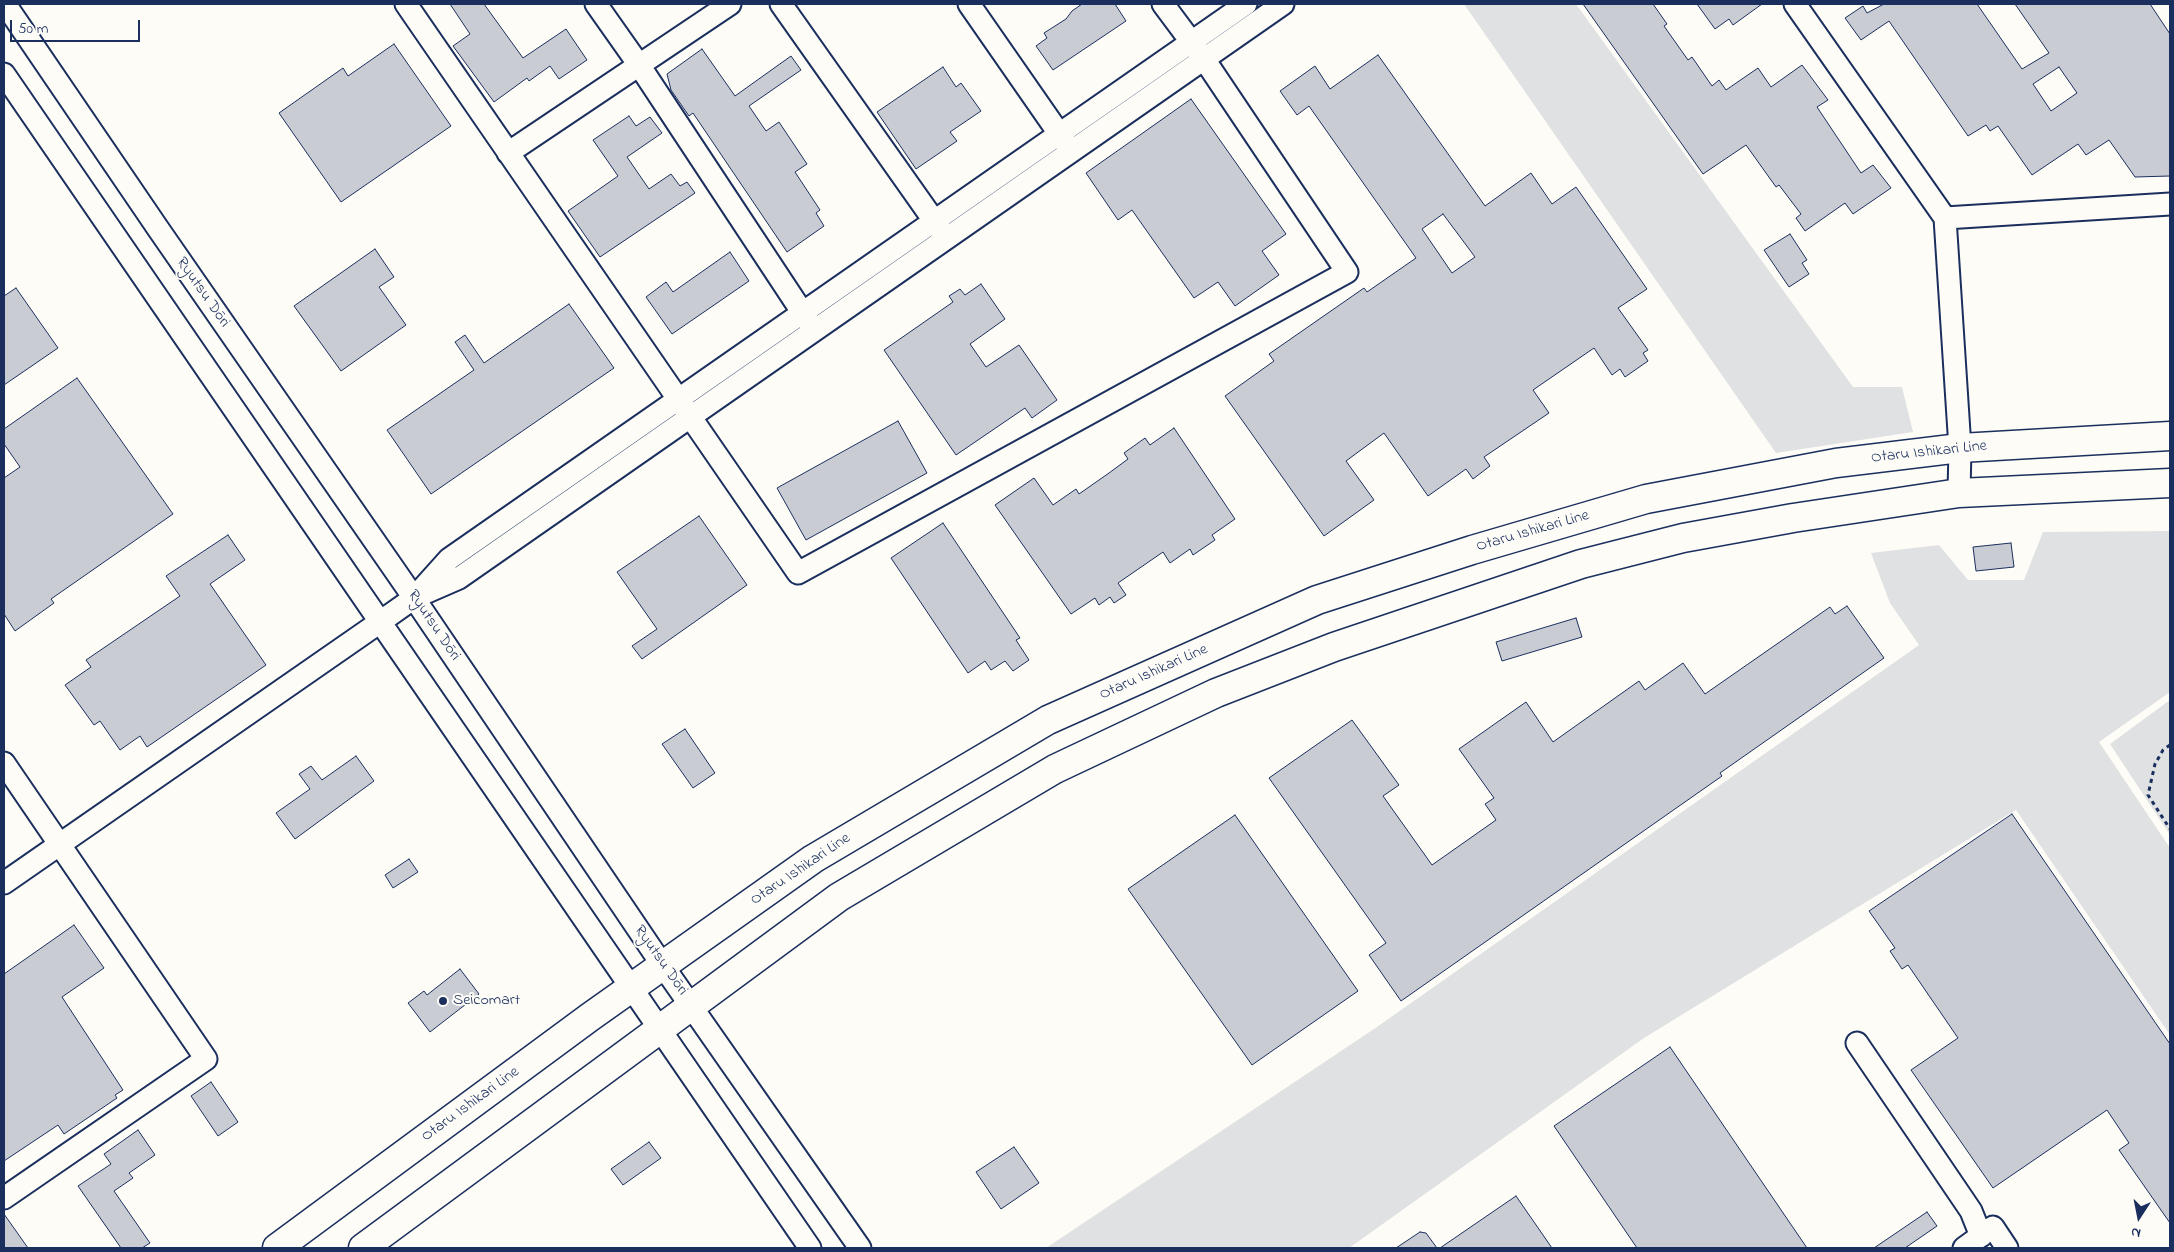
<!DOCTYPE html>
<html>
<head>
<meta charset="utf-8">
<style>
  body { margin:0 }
  #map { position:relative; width:2174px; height:1252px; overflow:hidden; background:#fdfcf7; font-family:"Indie Flower",sans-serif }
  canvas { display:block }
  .frame { position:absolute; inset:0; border:5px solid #1b2f5e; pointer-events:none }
  .north { position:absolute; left:2114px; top:1192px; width:50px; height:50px; -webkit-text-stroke:4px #fdfcf7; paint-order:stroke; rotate:191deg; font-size:14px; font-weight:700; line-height:20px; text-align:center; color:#1b2f5e }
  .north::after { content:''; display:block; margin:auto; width:18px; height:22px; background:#1b2f5e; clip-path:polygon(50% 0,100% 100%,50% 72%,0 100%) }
  .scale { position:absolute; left:10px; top:20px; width:130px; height:22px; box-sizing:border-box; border:2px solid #1b2f5e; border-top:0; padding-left:6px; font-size:15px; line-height:18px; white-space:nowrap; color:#1b2f5e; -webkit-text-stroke:4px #fdfcf7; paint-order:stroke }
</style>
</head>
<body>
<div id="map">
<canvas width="2174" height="1252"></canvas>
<div class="frame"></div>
<div class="north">N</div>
<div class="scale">50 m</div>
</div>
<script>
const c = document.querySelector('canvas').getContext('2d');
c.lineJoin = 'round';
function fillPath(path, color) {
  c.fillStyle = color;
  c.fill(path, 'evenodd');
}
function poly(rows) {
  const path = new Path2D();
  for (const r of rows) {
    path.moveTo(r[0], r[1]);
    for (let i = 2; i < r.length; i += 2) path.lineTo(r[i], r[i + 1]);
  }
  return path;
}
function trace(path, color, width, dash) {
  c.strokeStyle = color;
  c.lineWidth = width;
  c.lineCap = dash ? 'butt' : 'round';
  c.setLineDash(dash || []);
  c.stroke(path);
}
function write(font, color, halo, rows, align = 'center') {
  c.font = font + ' "Indie Flower",sans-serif';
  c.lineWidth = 4;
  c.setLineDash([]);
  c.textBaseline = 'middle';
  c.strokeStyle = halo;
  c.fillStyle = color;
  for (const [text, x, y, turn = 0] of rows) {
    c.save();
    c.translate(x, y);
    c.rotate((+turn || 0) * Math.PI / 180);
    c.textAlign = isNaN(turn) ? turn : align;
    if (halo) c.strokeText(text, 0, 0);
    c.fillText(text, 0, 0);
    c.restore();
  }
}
fillPath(poly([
  [1464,4,1576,4,1853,387,1902,387,1913,432,1776,453],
  [2170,531,2170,692,2099,742,2170,848,2170,1035,2016,810,1644,1038,1349,1248,1046,1248,1377,1027,1919,645,1890,603,1871,553,1939,545,1968,580,2024,580,2043,532],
  [2170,700,2170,835,2110,744]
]), '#e0e1e3');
const building = poly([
  [450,4,484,4,523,58,566,29,587,60,559,79,550,66,529,81,527,78,494,102,453,46,470,34,450,4],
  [1082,4,1115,4,1126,21,1053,70,1036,46,1047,38,1044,33,1066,19,1072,11,1082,4],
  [1583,4,1653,4,1667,24,1664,26,1688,60,1692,57,1712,86,1719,80,1726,90,1758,68,1771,87,1802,65,1828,100,1817,107,1861,173,1873,165,1891,188,1853,214,1845,203,1805,231,1796,218,1801,214,1779,185,1776,187,1746,145,1703,174,1583,4],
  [1697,4,1762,4,1733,25,1729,19,1715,29,1697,4],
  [1884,4,1977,4,2022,69,2049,53,2015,4,2150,4,2170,34,2170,176,2135,177,2109,140,2086,155,2078,144,2032,175,1998,126,1990,131,1986,125,1968,136,1889,21,1861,40,1845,18,1863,6,1867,13,1884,4],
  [2059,67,2077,93,2051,111,2033,84,2059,67],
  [394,44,451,126,341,202,279,113,343,68,348,76,394,44],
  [702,49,735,96,791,56,801,70,749,106,766,131,779,122,807,164,795,172,820,210,816,213,824,226,787,252,693,113,689,116,671,90,667,74,702,49],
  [1378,55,1485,206,1531,173,1552,204,1576,187,1647,289,1618,308,1648,350,1643,353,1648,361,1625,377,1620,369,1612,375,1594,348,1533,390,1549,413,1484,457,1490,466,1473,479,1466,469,1428,496,1384,433,1346,461,1374,500,1324,536,1225,396,1274,361,1269,354,1364,288,1367,292,1416,258,1309,106,1297,115,1280,91,1315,66,1330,89,1378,55],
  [1443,214,1475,257,1452,273,1422,229,1443,214],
  [943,67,956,87,961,83,981,111,950,132,957,141,916,169,877,112,943,67],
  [1191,99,1286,234,1262,251,1279,275,1235,306,1218,282,1194,298,1132,210,1118,220,1086,173,1191,99],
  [629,116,636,126,650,117,662,133,627,157,649,189,671,174,680,186,687,182,695,193,600,257,568,211,618,176,593,140,629,116],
  [1790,234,1807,260,1802,263,1809,274,1789,287,1764,250,1790,234],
  [375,249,394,277,379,287,406,325,341,371,294,306,375,249],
  [730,252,749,281,672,334,646,297,666,282,673,292,730,252],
  [981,284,1005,319,970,344,986,367,1019,345,1057,400,1032,418,1025,408,956,455,884,350,953,302,949,296,960,289,965,295,981,284],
  [16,288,58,348,4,385,4,296,16,288],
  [569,304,614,368,431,494,387,430,474,370,455,342,465,335,484,363,569,304],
  [77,378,173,514,51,599,54,603,15,631,4,614,4,478,20,467,4,444,4,429,77,378],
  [898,421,927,473,806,540,777,488,898,421],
  [1174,428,1235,519,1212,535,1215,540,1193,555,1190,549,1170,563,1163,552,1118,583,1126,595,1114,603,1110,597,1099,605,1095,598,1071,614,995,505,1034,478,1053,505,1076,489,1079,494,1109,473,1128,459,1124,453,1145,438,1150,445,1174,428],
  [699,516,747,585,642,659,632,646,657,629,617,572,699,516],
  [943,523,1020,638,1016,640,1029,660,1013,671,1005,661,991,670,985,661,968,673,891,558,943,523],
  [228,535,245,560,210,584,266,665,147,747,140,736,120,750,100,721,94,725,65,685,91,667,86,660,180,596,166,576,228,535],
  [2011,543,2014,567,1976,571,1973,547,2011,543],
  [1847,606,1884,658,1720,773,1722,776,1401,1001,1369,955,1386,943,1269,778,1352,720,1399,785,1383,796,1432,865,1496,820,1485,804,1494,798,1459,749,1526,702,1553,742,1639,681,1645,690,1683,663,1705,694,1830,607,1835,614,1847,606],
  [1576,618,1582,637,1502,661,1496,642,1576,618],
  [685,729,715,773,693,788,662,744,685,729],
  [356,756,374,781,295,839,276,813,310,789,299,774,311,766,322,780,356,756],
  [2012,814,2170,1044,2170,1223,2119,1150,2129,1143,2107,1110,1993,1188,1911,1070,1958,1038,1908,965,1902,969,1890,951,1895,948,1869,911,2012,814],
  [1235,815,1358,991,1252,1065,1128,889,1235,815],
  [409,859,418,872,393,888,385,875,409,859],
  [74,925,104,968,62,997,123,1090,115,1095,117,1098,64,1134,58,1125,4,1161,4,974,74,925],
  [460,969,479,994,430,1032,408,1003,424,991,427,995,460,969],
  [1670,1047,1807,1248,1637,1248,1554,1126,1670,1047],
  [211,1082,238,1122,218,1136,191,1096,211,1082],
  [138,1130,155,1155,129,1173,133,1178,114,1191,150,1243,142,1248,121,1248,78,1186,111,1164,104,1154,138,1130],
  [649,1142,661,1158,623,1185,611,1169,649,1142],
  [1014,1147,1039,1183,1001,1209,976,1172,1014,1147],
  [1516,1196,1552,1248,1440,1248,1516,1196],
  [1927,1212,1937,1226,1905,1248,1874,1248,1927,1212],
  [4,1214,28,1248,4,1248,4,1214],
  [1420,1232,1426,1233,1437,1248,1396,1248,1420,1232]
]);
fillPath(building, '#c9ccd3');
trace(building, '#1b2f5e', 1);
const minor = poly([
  [5,4,159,230,414,598,663,966,860,1248],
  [406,4,798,573,1347,272,1204,59,1163,4],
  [596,4,639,65,810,324],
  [781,4,942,232],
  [969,4,1067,145],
  [1795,4,1945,218,1960,448,1959,493],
  [4,74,810,1248],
  [508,153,730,4],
  [1945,218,2170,204],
  [420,595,459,578,1283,4],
  [4,763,206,1059,4,1198],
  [4,883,380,622,414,598,449,559,1246,4],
  [1857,1043,1971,1211,1981,1236],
  [1964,1248,1993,1227,2007,1248]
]);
const major = poly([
  [277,1248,590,1017,813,859,1048,720,1317,600,1472,550,1646,499,1836,463,1960,448,2170,436],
  [363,1248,839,897,1055,769,1216,693,1334,647,1581,564,1683,538,1793,518,1959,493,2170,483]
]);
trace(minor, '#1b2f5e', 25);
trace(major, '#1b2f5e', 31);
trace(poly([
  [2170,745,2163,750,2155,764,2148,795,2170,829]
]), '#1b2f5e', 3, [4, 4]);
trace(minor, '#fdfcf7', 21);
trace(major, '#fdfcf7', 28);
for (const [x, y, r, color] of [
  [443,1001,5,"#1b2f5e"]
]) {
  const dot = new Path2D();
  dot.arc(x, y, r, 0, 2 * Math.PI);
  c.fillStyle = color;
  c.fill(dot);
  trace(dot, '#fdfcf7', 2);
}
write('16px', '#1b2f5e', '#fdfcf7', [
  ["Ryutsu Dōri",202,293,55],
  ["Otaru Ishikari Line",1929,453,-6],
  ["Otaru Ishikari Line",1533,532,-16],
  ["Ryutsu Dōri",433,626,56],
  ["Otaru Ishikari Line",1154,673,-24],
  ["Otaru Ishikari Line",801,870,-34],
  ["Ryutsu Dōri",660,961,55],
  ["Otaru Ishikari Line",471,1105,-36]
]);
write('16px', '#1b2f5e', '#fdfcf7', [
  ["Seicomart",453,1001]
], 'left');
</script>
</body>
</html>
